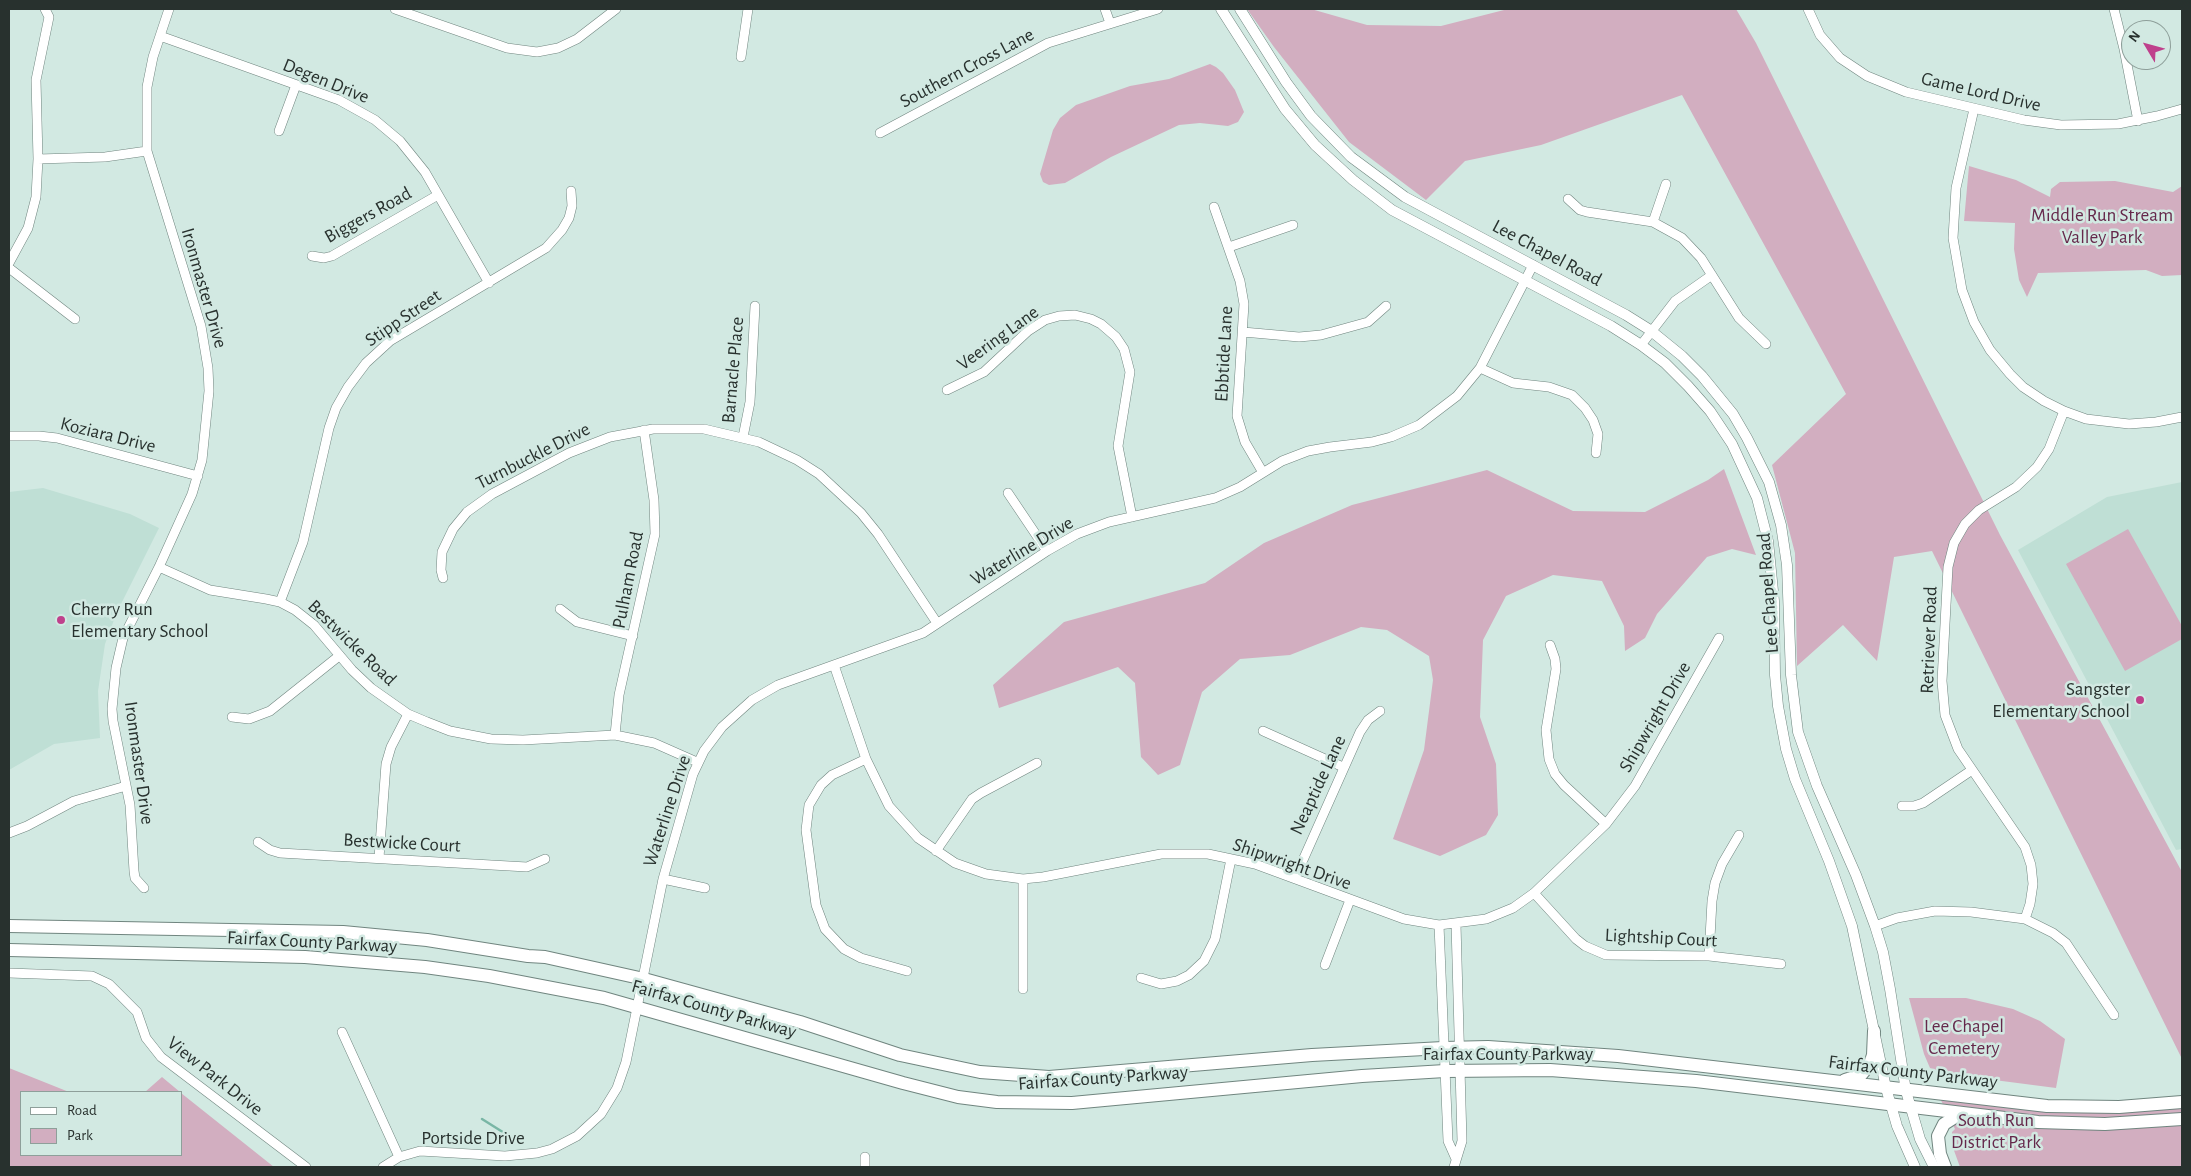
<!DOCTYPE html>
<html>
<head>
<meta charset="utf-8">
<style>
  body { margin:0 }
  #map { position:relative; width:2191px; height:1176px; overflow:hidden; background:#d2e9e2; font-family:"Alegreya Sans",sans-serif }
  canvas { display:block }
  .frame { position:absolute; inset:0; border:10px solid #28312e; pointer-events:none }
  .legend { position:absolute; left:20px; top:1091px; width:162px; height:65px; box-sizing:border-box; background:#d2e9e2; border:1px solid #8e9f9a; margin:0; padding:6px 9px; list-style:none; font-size:15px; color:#28312e }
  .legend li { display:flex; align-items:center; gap:10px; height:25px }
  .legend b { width:25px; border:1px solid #8e9f9a }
  .north { position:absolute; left:2121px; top:20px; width:50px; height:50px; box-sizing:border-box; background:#d2e9e2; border:1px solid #8e9f9a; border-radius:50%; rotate:307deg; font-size:14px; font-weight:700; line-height:20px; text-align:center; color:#28312e }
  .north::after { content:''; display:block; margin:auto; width:18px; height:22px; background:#bf408c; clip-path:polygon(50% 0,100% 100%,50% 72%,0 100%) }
</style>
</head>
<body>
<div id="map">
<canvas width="2191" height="1176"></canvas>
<div class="frame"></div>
<ul class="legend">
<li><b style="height:6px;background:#fff"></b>Road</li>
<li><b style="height:14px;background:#d2aec0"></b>Park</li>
</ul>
<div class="north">N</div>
</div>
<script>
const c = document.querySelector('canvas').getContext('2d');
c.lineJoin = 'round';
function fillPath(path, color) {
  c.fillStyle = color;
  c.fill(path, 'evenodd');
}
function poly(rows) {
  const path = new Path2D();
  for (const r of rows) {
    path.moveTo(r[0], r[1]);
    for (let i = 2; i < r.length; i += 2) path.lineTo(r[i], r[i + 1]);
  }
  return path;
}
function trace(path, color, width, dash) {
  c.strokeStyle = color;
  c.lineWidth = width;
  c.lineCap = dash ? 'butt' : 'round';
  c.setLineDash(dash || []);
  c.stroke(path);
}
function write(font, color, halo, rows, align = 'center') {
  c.font = font + ' "Alegreya Sans",sans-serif';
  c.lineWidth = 5;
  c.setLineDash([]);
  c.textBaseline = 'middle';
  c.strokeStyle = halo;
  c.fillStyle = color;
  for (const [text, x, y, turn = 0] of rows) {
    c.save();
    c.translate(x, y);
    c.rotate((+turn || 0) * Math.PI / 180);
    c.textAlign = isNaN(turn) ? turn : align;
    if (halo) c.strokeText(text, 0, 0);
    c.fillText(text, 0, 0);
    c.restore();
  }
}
fillPath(poly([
  [2182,482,2182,849,2176,850,2018,550,2107,497],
  [43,488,130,514,159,528,117,612,105,644,98,691,100,738,54,744,9,770,9,492]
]), '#bfdfd5');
fillPath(poly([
  [1247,9,1311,9,1367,25,1441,26,1508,9,1736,9,1756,43,2000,535,2182,872,2182,1059,1932,551,1894,557,1877,661,1843,625,1797,666,1795,553,1772,465,1846,394,1682,95,1541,145,1465,161,1426,200,1349,142,1274,47],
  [1210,64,1216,67,1223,73,1235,90,1244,112,1238,122,1228,126,1200,123,1179,125,1111,157,1065,183,1049,185,1043,182,1040,174,1053,130,1060,118,1076,105,1130,86,1169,79],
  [1969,166,2016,180,2050,197,2051,189,2060,182,2115,181,2173,192,2182,186,2182,275,2162,276,2146,270,2038,273,2027,297,2019,280,2014,249,2015,223,1964,221],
  [1724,469,1756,555,1732,549,1707,557,1657,614,1645,638,1625,651,1624,626,1602,581,1553,575,1506,596,1483,640,1480,717,1496,764,1498,815,1486,835,1440,856,1393,839,1424,750,1433,680,1429,656,1387,630,1361,627,1290,655,1240,659,1202,692,1180,765,1158,775,1141,757,1135,683,1118,667,999,708,993,685,1064,622,1205,583,1264,543,1352,505,1487,470,1573,511,1645,512,1708,480],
  [2128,529,2182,626,2182,639,2125,671,2066,564],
  [1909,998,1966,998,2013,1009,2040,1021,2065,1039,2056,1088,1948,1074,1930,1068,1924,1054],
  [9,1068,69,1092,21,1092,21,1155,181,1155,181,1093,274,1167,9,1167],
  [162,1077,180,1092,145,1092],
  [1935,1088,2080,1103,2182,1106,2182,1167,1960,1167,1952,1145,1952,1132,1955,1129]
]), '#d2aec0');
trace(poly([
  [482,1119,517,1141]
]), '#79b6a5', 2.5);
const minor = poly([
  [395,9,507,48,537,52,558,48,577,39,616,9],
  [1105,9,1110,23],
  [1808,9,1820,35,1840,58,1867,76,1906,92,2024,120,2061,125,2118,124,2157,116,2182,109],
  [2114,9,2124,49,2138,121],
  [160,36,339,100,375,120,400,141,425,172,489,283],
  [741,57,748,9],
  [1974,109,1956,188,1953,238,1962,290,1974,322,1990,350,2010,374,2023,387,2044,401,2064,411,2086,419,2129,424,2156,422,2182,417],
  [279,131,296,85],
  [880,133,1048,43,1158,9],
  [38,159,105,157,147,151],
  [1568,199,1580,210,1587,212,1653,222,1682,238,1701,258,1739,318,1766,344],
  [1214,207,1240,281,1244,304,1237,416,1245,442,1262,471],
  [1653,222,1666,184],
  [1229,247,1293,225],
  [312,256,324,258,332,256,438,195],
  [9,263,28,228,36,197,38,159,36,80,49,17,45,9],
  [9,268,75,319],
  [1243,332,1299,337,1321,335,1368,322,1386,306],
  [1641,345,1675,301,1712,275],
  [1480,368,1513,383,1549,387,1572,395,1585,408,1593,420,1598,434,1596,453],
  [947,390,984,372,1028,331,1045,320,1059,316,1075,315,1091,319,1101,324,1116,337,1124,349,1130,372,1118,446,1132,517],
  [9,436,39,436,57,438,198,476],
  [743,437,750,402,755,306],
  [1008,493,1047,551],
  [159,567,210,590,266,599,280,602,295,610,314,625,352,670,371,688,408,714,427,722,450,731,491,739,523,740,615,735,654,743,697,762],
  [443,578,441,570,442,552,453,529,467,512,492,494,569,453,610,437,653,429,704,429,759,442,797,460,819,474,861,513,878,534,937,623],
  [280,602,303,542,329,428,336,408,348,387,366,363,390,341,546,248,562,230,569,218,572,206,571,191],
  [560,609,577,622,633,636],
  [1550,645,1555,659,1556,669,1546,730,1549,759,1555,774,1564,785,1606,824],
  [834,665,866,759,889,806,918,838,955,863,986,874,1023,879,1043,877,1161,854,1208,854,1255,864,1404,919,1439,925,1486,919,1513,908,1534,893,1606,824,1635,786,1719,638],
  [232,717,249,719,270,711,339,656],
  [1263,731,1343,767],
  [615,735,619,695,655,534,654,500,644,430],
  [866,759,832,775,821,785,809,805,806,830,816,905,825,929,844,949,861,958,907,971],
  [1902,806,1914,806,1923,803,1972,770],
  [9,833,27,826,74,801,126,786],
  [258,842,270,850,280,853,403,860,527,867,545,859],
  [936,851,972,799,981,793,1037,763],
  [379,858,386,764,391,747,408,714],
  [1295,878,1360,732,1368,720,1380,711],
  [663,879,705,888],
  [1023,879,1023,989],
  [144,888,135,878,134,871,130,805,113,721,112,709,116,668,123,638,159,567,192,494,202,460,209,391,208,368,201,326,147,151,147,87,153,57,169,9],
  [1534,893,1576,939,1585,946,1606,955,1709,956,1781,964],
  [2025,919,2030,904,2033,884,2031,865,2025,847,1958,749,1945,715,1942,681,1948,567,1954,543,1965,524,1979,510,2016,487,2037,467,2049,449,2064,411],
  [1439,925,1448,1141,1456,1159],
  [1875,926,1897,918,1935,911,1971,912,2025,919,2053,933,2066,943,2114,1015],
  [1709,956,1712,901,1715,883,1722,864,1739,835],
  [1325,965,1350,900],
  [9,973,92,976,109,984,137,1012,146,1038,161,1057,306,1167],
  [1141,978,1161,984,1177,981,1189,975,1204,961,1215,939,1231,859],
  [342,1032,399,1157],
  [383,1167,399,1157,420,1151,505,1156,537,1153,552,1149,577,1136,601,1114,617,1088,626,1062,663,879,693,774,704,751,722,727,752,700,778,685,923,633,1047,551,1077,534,1109,522,1215,498,1240,487,1282,461,1308,451,1330,447,1372,442,1391,437,1419,425,1457,396,1480,368,1533,265],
  [865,1167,865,1157],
  [1454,1167,1462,1141,1456,924]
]);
const major = poly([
  [1221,9,1285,109,1315,145,1353,180,1392,210,1611,326,1641,345,1665,363,1688,386,1710,411,1732,444,1757,498,1768,541,1774,601,1775,675,1778,706,1786,749,1795,779,1829,861,1852,926,1886,1088,1897,1126,1915,1167],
  [1240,9,1286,82,1311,116,1351,157,1405,197,1626,315,1650,330,1682,356,1702,376,1733,414,1747,438,1769,482,1781,525,1787,565,1791,675,1798,732,1817,786,1856,875,1875,926,1883,952,1890,989,1906,1091,1920,1139,1934,1167]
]);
const highway = poly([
  [9,926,343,932,427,940,528,956,545,957,644,979,800,1022,900,1055,980,1072,1049,1077,1312,1055,1443,1048,1488,1047,1618,1056,2047,1106,2119,1107,2182,1102],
  [9,950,305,957,425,967,489,976,604,998,903,1083,958,1097,997,1102,1072,1103,1362,1076,1445,1071,1550,1070,1696,1081,2038,1122,2105,1124,2182,1119],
  [1845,1080,1861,1075,1870,1064,1873,1055,1874,1031],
  [1945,1167,1940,1154,1938,1136,1944,1124,1955,1117,1963,1115]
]);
trace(minor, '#70857f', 10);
trace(major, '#70857f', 11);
trace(highway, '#70857f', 14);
trace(minor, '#fff', 9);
trace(major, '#fff', 10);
trace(highway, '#fff', 12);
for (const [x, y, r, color] of [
  [61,620,5,"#bf408c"],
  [2140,700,5,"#bf408c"]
]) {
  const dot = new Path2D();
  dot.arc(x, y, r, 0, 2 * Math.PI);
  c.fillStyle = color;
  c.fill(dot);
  trace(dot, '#d2e9e2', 2);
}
write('19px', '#28312e', '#d2e9e2', [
  ["Southern Cross Lane",967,68,-28],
  ["Degen Drive",326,81,22],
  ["Game Lord Drive",1981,92,13],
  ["Biggers Road",368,215,-29],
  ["Lee Chapel Road",1547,253,28],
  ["Ironmaster Drive",204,288,74],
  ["Stipp Street",403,318,-34],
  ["Veering Lane",998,338,-36],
  ["Ebbtide Lane",1224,354,-87],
  ["Barnacle Place",733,370,-85],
  ["Koziara Drive",108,435,14],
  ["Turnbuckle Drive",533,456,-27],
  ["Waterline Drive",1022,551,-31],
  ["Pulham Road",628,580,-79],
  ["Lee Chapel Road",1768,593,-94],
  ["Retriever Road",1929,640,-88],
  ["Bestwicke Road",352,643,44],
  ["Shipwright Drive",1655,717,-60],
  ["Ironmaster Drive",139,763,82],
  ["Neaptide Lane",1318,785,-65],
  ["Waterline Drive",667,811,-72],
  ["Bestwicke Court",402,843,3],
  ["Shipwright Drive",1292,864,19],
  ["Lightship Court",1661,938,3],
  ["Fairfax County Parkway",312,942,3],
  ["Fairfax County Parkway",714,1009,16],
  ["Fairfax County Parkway",1508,1054],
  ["Fairfax County Parkway",1913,1072,7],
  ["View Park Drive",215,1076,38],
  ["Fairfax County Parkway",1103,1078,-4],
  ["Portside Drive",473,1138]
]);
write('19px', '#65284b', '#d2e9e2', [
  ["Middle Run Stream",2102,215],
  ["Valley Park",2102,237],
  ["Lee Chapel",1964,1026],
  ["Cemetery",1964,1048],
  ["South Run",1996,1120],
  ["District Park",1996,1142]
]);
write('19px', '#28312e', '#d2e9e2', [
  ["Cherry Run",71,609],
  ["Elementary School",71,631],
  ["Sangster",2130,689,"right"],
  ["Elementary School",2130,711,"right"]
], 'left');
</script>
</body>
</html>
